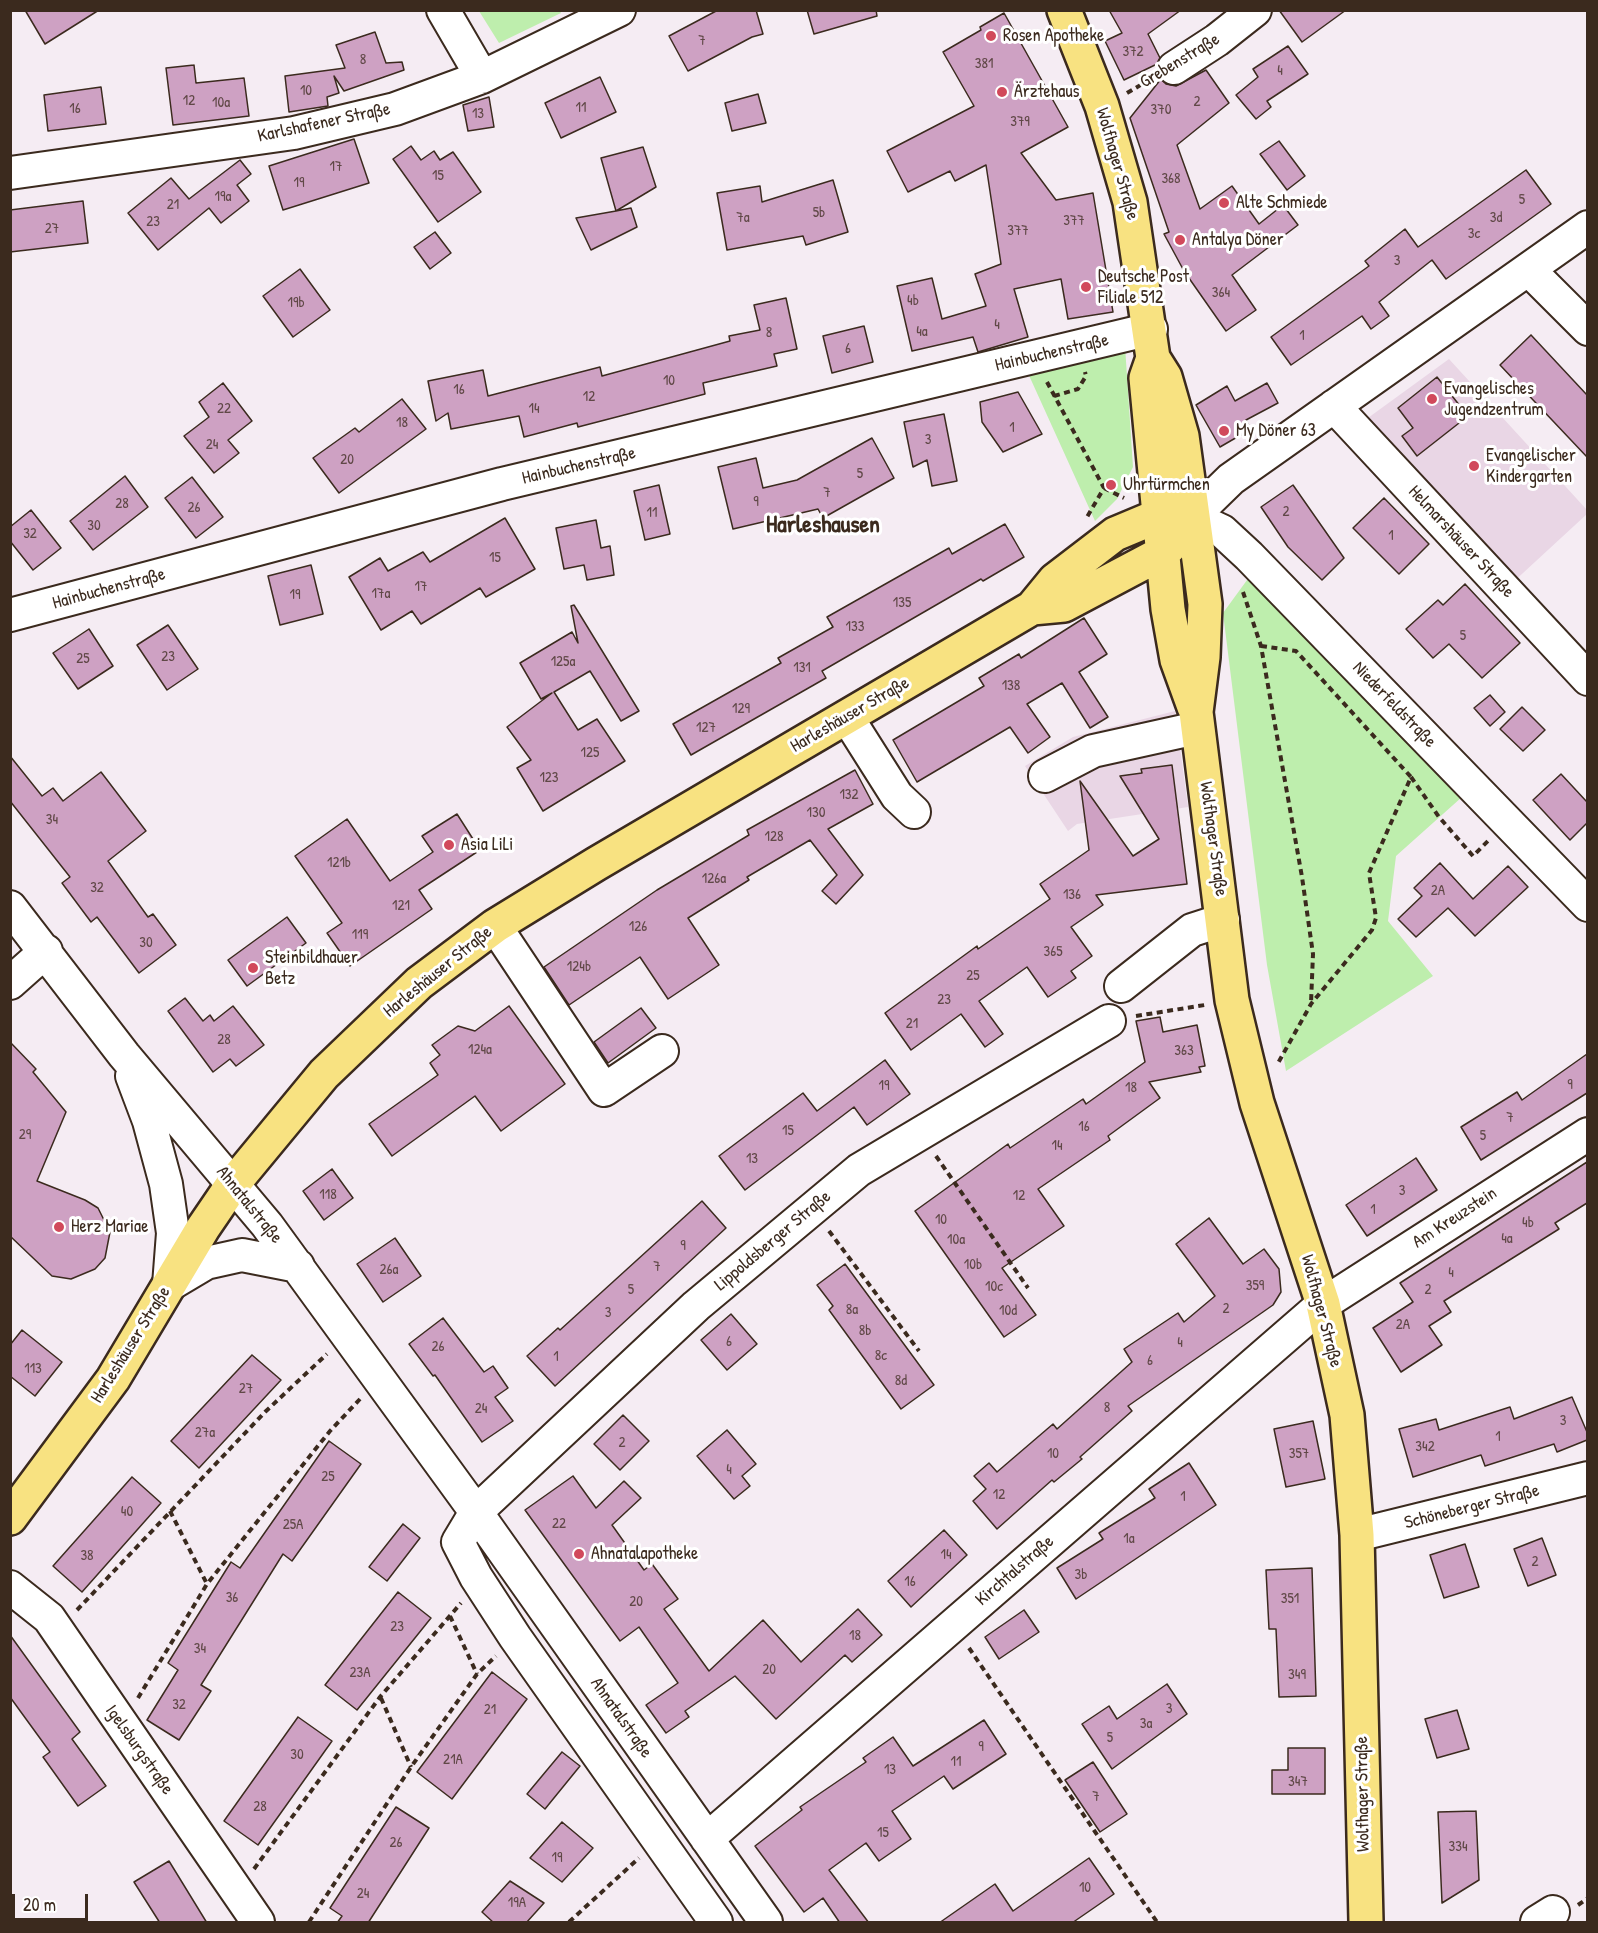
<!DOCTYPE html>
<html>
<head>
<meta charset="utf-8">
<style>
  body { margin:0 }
  #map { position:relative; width:1598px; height:1933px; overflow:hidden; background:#f5ecf3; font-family:"Patrick Hand",sans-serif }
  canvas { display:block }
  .frame { position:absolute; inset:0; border:12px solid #3b2a1e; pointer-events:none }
  .scale { position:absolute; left:12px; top:1894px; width:76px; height:27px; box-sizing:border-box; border:3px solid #3b2a1e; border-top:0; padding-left:8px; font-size:18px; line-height:21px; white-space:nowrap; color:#3b2a1e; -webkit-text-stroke:4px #fff; paint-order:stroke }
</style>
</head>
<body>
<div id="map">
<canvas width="1598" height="1933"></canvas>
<div class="frame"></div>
<div class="scale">20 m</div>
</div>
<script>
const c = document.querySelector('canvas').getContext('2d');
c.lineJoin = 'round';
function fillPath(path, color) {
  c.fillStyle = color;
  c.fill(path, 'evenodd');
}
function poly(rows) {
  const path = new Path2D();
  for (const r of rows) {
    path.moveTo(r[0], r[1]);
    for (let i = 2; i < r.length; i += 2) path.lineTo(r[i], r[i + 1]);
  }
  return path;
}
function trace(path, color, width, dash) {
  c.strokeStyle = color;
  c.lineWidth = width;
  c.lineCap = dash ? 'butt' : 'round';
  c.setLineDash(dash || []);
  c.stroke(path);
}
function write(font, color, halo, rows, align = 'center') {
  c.font = font + ' "Patrick Hand",sans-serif';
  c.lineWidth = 6;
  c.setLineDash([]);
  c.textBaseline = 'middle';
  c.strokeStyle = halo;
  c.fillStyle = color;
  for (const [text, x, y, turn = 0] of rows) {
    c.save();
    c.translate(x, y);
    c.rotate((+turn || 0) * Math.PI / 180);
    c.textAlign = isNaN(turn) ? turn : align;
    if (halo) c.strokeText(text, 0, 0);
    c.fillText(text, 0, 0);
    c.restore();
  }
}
fillPath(poly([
  [1449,359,1587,510,1587,514,1510,585,1361,423],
  [1175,711,1188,807,1077,824,1068,831,1025,766,1073,737]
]), '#e9d6e5');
fillPath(poly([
  [559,10,561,13,499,43,479,11],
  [1125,346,1133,467,1117,499,1095,521,1027,371],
  [1250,576,1462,797,1396,856,1388,921,1433,976,1286,1071,1267,965,1223,613]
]), '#beeead');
const building = poly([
  [25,10,99,10,45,44,25,10],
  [718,10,756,10,763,34,752,37,688,71,669,36,718,10],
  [807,10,876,10,877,16,814,34,807,10],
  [1109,10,1181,10,1148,34,1160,58,1157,64,1124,80,1105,41,1122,33,1109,10],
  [1279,10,1346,10,1302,42,1279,10],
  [1004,13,1068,127,1021,153,1056,200,1093,193,1113,312,1068,319,1061,279,1014,289,1028,337,978,352,973,337,912,351,897,286,932,278,942,319,986,306,975,274,1001,264,986,165,955,181,950,171,908,192,887,151,974,106,943,52,981,30,980,27,1004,13],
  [375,32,386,63,402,62,404,70,344,91,334,76,339,93,327,97,328,106,289,112,285,76,345,68,336,45,375,32],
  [1288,46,1308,74,1267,101,1271,107,1256,119,1236,95,1258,77,1253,69,1288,46],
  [194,65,196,83,244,78,249,116,173,125,166,68,194,65],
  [1206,70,1229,103,1177,145,1200,209,1232,186,1259,224,1283,205,1298,225,1232,275,1256,310,1226,331,1184,271,1164,234,1169,232,1130,118,1161,79,1166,84,1176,86,1206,70],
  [600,77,616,112,561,138,545,103,600,77],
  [101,87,106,124,48,131,44,95,101,87],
  [758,94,766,123,732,131,725,103,758,94],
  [489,97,494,127,468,131,463,105,489,97],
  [354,139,369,183,283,210,269,166,354,139],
  [1279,141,1305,176,1287,190,1260,154,1279,141],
  [411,146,421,160,434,151,440,160,453,152,481,192,438,222,393,159,411,146],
  [643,147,656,187,616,211,631,208,637,227,591,250,576,218,616,211,601,158,643,147],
  [240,160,251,174,237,185,249,201,221,223,209,208,158,250,128,213,171,178,189,199,240,160],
  [1526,170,1551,204,1446,279,1432,260,1379,302,1389,316,1371,329,1362,316,1291,365,1271,337,1369,266,1365,261,1405,229,1418,247,1526,170],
  [833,180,848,232,806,245,803,236,727,250,717,193,760,186,762,202,833,180],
  [83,201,88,243,10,252,10,210,83,201],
  [435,232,451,253,430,269,414,247,435,232],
  [300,269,330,310,293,337,263,296,300,269],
  [786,298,797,349,774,354,777,366,703,383,705,394,578,427,577,423,524,437,519,416,451,429,448,413,436,421,428,381,483,370,488,396,600,367,602,376,730,341,729,336,760,330,754,305,786,298],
  [864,326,873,362,832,373,823,336,864,326],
  [1531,335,1587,395,1587,457,1500,365,1531,335],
  [1437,377,1468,416,1417,456,1402,436,1413,428,1398,408,1437,377],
  [223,383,252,421,228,440,239,453,214,473,184,436,209,417,199,402,223,383],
  [1267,383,1278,403,1246,420,1251,429,1220,447,1196,405,1227,386,1235,401,1267,383],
  [1018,392,1042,434,1003,452,982,422,980,402,1018,392],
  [402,399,426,429,339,493,313,458,355,428,359,432,402,399],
  [944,414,957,481,932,486,927,460,913,467,904,422,944,414],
  [872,438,894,478,823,518,818,509,733,529,718,467,756,458,763,488,797,480,872,438],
  [125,476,148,507,93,550,70,521,125,476],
  [192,477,223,517,196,538,165,498,192,477],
  [659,485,670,534,645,540,634,491,659,485],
  [1293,485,1344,558,1322,580,1288,547,1261,507,1293,485],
  [1384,498,1429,544,1399,574,1353,528,1384,498],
  [31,510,61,548,33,570,10,541,10,527,31,510],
  [505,518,535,569,486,597,480,588,421,624,412,611,381,630,349,577,380,558,388,571,423,552,430,562,505,518],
  [596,520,601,548,610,546,614,575,587,580,584,565,564,569,556,528,596,520],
  [1005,524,1024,557,983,581,981,579,822,671,826,678,691,755,673,724,781,663,778,658,833,627,827,617,949,548,952,554,1005,524],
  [311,565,323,614,280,625,268,576,311,565],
  [1465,584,1520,643,1482,678,1449,644,1433,658,1406,629,1438,600,1443,605,1465,584],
  [574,605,639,711,621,721,590,671,554,692,578,730,597,719,625,761,543,811,517,768,531,760,507,727,552,693,541,699,520,663,572,632,578,643,571,606,574,605],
  [1084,618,1107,654,1079,672,1108,717,1090,728,1062,683,1027,704,1050,737,1028,753,1010,727,917,782,893,740,984,686,979,678,1019,654,1021,658,1084,618],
  [168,625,198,669,167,690,137,645,168,625],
  [89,629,113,666,78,689,53,653,89,629],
  [1490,695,1505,712,1490,726,1474,708,1490,695],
  [1522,707,1545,730,1523,751,1500,729,1522,707],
  [10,756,42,796,53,788,63,801,101,772,146,831,108,861,148,917,153,914,176,945,139,973,97,917,91,922,62,883,70,877,10,801,10,756],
  [1172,765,1187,884,1096,895,1103,905,1071,927,1092,956,1071,971,1076,978,1048,997,1027,967,979,1001,1003,1034,985,1047,961,1014,911,1050,885,1013,977,946,978,949,1050,899,1040,884,1089,850,1080,781,1133,856,1159,839,1120,776,1142,773,1141,769,1172,765],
  [855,770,873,804,828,829,863,875,836,904,822,891,837,875,810,840,747,877,749,880,688,918,719,965,668,999,640,957,569,1005,544,967,657,890,749,835,747,830,855,770],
  [1561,774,1587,802,1587,823,1570,840,1533,800,1561,774],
  [457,814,480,850,419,890,432,909,350,966,327,933,342,923,295,856,347,819,390,881,433,852,422,836,457,814],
  [1440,863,1473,899,1508,866,1528,887,1475,936,1448,908,1416,937,1398,919,1422,896,1414,888,1440,863],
  [287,917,306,943,247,986,228,960,287,917],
  [185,998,203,1021,210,1015,214,1021,233,1006,264,1045,236,1066,230,1059,213,1072,168,1011,185,998],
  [509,1006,565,1084,501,1131,475,1096,392,1156,369,1124,438,1075,430,1063,440,1055,432,1045,458,1026,475,1031,509,1006],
  [641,1008,656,1028,608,1063,594,1042,641,1008],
  [1160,1017,1163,1032,1197,1025,1205,1066,1199,1067,1201,1072,1149,1082,1160,1098,1108,1136,1110,1140,1038,1189,1064,1226,1002,1268,1036,1315,1004,1337,915,1211,1008,1144,1010,1148,1083,1099,1086,1104,1145,1062,1136,1021,1160,1017],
  [10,1042,36,1069,33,1072,66,1112,37,1181,85,1200,98,1208,110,1232,105,1258,95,1269,71,1279,52,1276,10,1236,10,1042],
  [1587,1054,1587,1093,1481,1160,1461,1127,1517,1092,1522,1100,1587,1054],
  [885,1060,910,1094,867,1125,854,1107,745,1190,719,1156,803,1093,817,1111,885,1060],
  [1416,1158,1437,1190,1367,1236,1346,1205,1416,1158],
  [1587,1162,1587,1203,1555,1223,1559,1229,1444,1301,1451,1312,1429,1326,1442,1345,1401,1372,1373,1328,1413,1302,1400,1283,1587,1162],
  [332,1169,353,1198,324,1220,303,1191,332,1169],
  [702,1201,726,1228,555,1386,527,1356,558,1328,560,1330,702,1201],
  [1209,1218,1243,1264,1264,1249,1279,1269,1281,1292,1273,1305,1128,1406,1132,1411,1080,1457,1082,1459,1054,1482,1052,1480,997,1529,973,1501,986,1489,974,1476,989,1463,997,1472,1053,1424,1057,1429,1132,1362,1124,1349,1178,1313,1184,1322,1215,1296,1176,1244,1209,1218],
  [395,1238,421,1276,383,1302,357,1264,395,1238],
  [845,1264,934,1385,901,1409,829,1310,833,1306,817,1285,845,1264],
  [731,1314,757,1344,727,1370,701,1340,731,1314],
  [443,1318,484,1372,493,1366,508,1388,495,1397,513,1421,482,1442,435,1375,433,1376,409,1344,443,1318],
  [22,1330,62,1362,35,1396,10,1376,10,1345,22,1330],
  [252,1355,281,1380,199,1468,171,1441,252,1355],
  [1572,1397,1587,1432,1587,1440,1557,1452,1554,1444,1485,1466,1481,1455,1413,1477,1399,1429,1436,1419,1439,1430,1510,1407,1514,1419,1572,1397],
  [623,1415,649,1441,620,1470,594,1444,623,1415],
  [1313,1421,1325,1479,1286,1487,1274,1429,1313,1421],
  [727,1430,756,1464,742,1476,750,1486,734,1499,697,1456,727,1430],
  [329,1441,361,1464,292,1561,283,1554,201,1685,211,1691,179,1740,147,1720,178,1670,168,1663,231,1562,240,1568,329,1441],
  [1189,1463,1216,1505,1076,1599,1057,1568,1103,1539,1099,1533,1155,1498,1149,1489,1189,1463],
  [573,1476,596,1508,624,1481,641,1498,612,1525,644,1570,652,1564,678,1599,664,1609,709,1671,763,1620,801,1662,858,1609,882,1635,852,1662,845,1655,776,1719,735,1676,685,1711,689,1717,666,1733,646,1705,678,1683,639,1627,620,1641,525,1510,573,1476],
  [132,1477,161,1503,82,1592,53,1566,132,1477],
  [403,1524,420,1538,387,1581,369,1567,403,1524],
  [944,1530,967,1555,911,1607,888,1581,944,1530],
  [1542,1538,1556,1575,1528,1586,1514,1549,1542,1538],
  [1465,1544,1479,1587,1444,1598,1430,1555,1465,1544],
  [1312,1568,1316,1696,1279,1697,1276,1629,1269,1629,1266,1570,1312,1568],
  [398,1592,431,1618,357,1710,325,1685,398,1592],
  [1024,1610,1039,1632,999,1659,985,1637,1024,1610],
  [10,1635,80,1732,72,1739,106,1786,78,1806,43,1757,50,1752,10,1697,10,1635],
  [492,1672,527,1699,452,1799,417,1772,492,1672],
  [1167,1684,1187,1714,1112,1769,1082,1724,1109,1706,1117,1719,1167,1684],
  [1457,1710,1469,1749,1437,1758,1425,1719,1457,1710],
  [298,1717,332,1741,258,1845,224,1821,298,1717],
  [984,1720,1006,1754,953,1789,944,1776,892,1811,911,1839,879,1861,866,1843,829,1870,869,1923,840,1923,823,1898,804,1912,755,1846,802,1810,800,1807,866,1762,863,1758,893,1737,913,1766,984,1720],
  [1288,1748,1325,1748,1325,1794,1272,1794,1272,1770,1288,1770,1288,1748],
  [562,1752,580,1766,545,1809,527,1794,562,1752],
  [1093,1762,1127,1814,1100,1832,1065,1780,1093,1762],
  [396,1807,429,1828,368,1923,337,1923,342,1916,330,1908,396,1807],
  [1476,1811,1479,1880,1442,1903,1438,1812,1476,1811],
  [562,1822,593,1848,562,1882,530,1858,562,1822],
  [1089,1858,1114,1894,1072,1923,939,1923,995,1884,1013,1911,1089,1858],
  [169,1861,207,1923,160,1923,134,1882,169,1861],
  [510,1881,544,1903,526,1923,494,1923,482,1912,510,1881]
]);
fillPath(building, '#cea1c3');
trace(building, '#3b2a1e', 1.5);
const minor = poly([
  [443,10,482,77],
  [1174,68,1217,40,1255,10],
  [10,173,294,133,395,109,482,77,619,10],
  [1588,227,1231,479,1192,517,1222,531,1249,556,1588,905],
  [1529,270,1588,329],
  [1334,406,1588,679],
  [10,615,502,484,1151,329],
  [847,717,897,796,914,812],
  [1045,776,1093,751,1197,728],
  [10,907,124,1055,267,1225,476,1512,766,1922],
  [495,926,604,1090,662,1051],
  [10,983,46,951],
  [1121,986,1192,930,1223,920],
  [132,1076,149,1121,166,1184,173,1233,169,1285],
  [169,1285,206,1263,242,1255,298,1266],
  [1357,1535,1588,1478],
  [10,1587,49,1618,258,1922],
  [707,1839,1323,1304,1588,1134],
  [716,1922,515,1637,476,1577,458,1542,476,1512,696,1306,859,1170,1109,1021],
  [1537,1922,1553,1912]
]);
const major = poly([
  [1064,10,1102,106,1130,202,1153,358,1146,378,1168,609,1177,660,1194,707],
  [1153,358,1165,377,1182,436,1205,604,1203,657,1196,712,1232,1000,1257,1103,1323,1304,1347,1415,1357,1535,1366,1922],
  [1032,608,1064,605,1164,552,1178,538],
  [10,1518,113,1379,203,1228,233,1184,324,1074,419,983,495,926,596,864,1032,608,1055,580,1115,534,1158,516,1192,517]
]);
trace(minor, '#3b2a1e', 36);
trace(major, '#3b2a1e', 38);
trace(poly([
  [1127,93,1149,80],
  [1047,382,1104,488,1087,517],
  [1054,396,1078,389,1086,376,1085,372],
  [1104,488,1124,498],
  [1243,592,1261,646,1302,877,1313,954,1311,1003],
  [1261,646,1296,651,1411,777,1369,873,1376,918,1372,930,1311,1004,1277,1065],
  [1411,777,1439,817,1473,856,1488,841],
  [1136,1016,1205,1005],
  [936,1156,1028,1288],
  [829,1231,919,1351],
  [170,1511,207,1584],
  [77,1610,265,1412,327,1354],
  [450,1616,477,1674],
  [969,1648,1157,1922],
  [138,1698,207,1584,330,1431,360,1399],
  [381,1698,411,1767],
  [254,1869,380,1697,461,1603],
  [1578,1905,1588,1898],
  [309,1922,411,1767,477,1674,496,1656],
  [569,1922,639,1858]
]), '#3b2a1e', 4, [6, 4.5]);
trace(minor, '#fff', 32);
trace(major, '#f8e281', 33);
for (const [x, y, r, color] of [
  [991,36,6,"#d1495b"],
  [1002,92,6,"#d1495b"],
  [1224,203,6,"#d1495b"],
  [1180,240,6,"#d1495b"],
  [1086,287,6,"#d1495b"],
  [1432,399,6,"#d1495b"],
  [1224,431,6,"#d1495b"],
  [1474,466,6,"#d1495b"],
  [1111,485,6,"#d1495b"],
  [449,845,6,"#d1495b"],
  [253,968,6,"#d1495b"],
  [59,1227,6,"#d1495b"],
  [579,1554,6,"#d1495b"]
]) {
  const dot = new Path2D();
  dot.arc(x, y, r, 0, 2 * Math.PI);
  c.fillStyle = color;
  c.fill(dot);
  trace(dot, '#fff', 2);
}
write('15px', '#604847', null, [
  ["7",702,41],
  ["372",1133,52],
  ["8",363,60],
  ["381",984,64],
  ["4",1280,71],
  ["10",306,91],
  ["12",189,101],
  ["2",1197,102],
  ["10a",221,103],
  ["11",581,108],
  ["16",75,109],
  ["370",1161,110],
  ["13",478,114],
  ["379",1020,122],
  ["17",336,167],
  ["15",438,176],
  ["368",1171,179],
  ["19",299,183],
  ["19a",223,197],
  ["5",1522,200],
  ["21",173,205],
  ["5b",819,213],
  ["7a",743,218],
  ["3d",1496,218],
  ["377",1074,221],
  ["23",153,222],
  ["27",52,229],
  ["377",1018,231],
  ["3c",1474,234],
  ["3",1397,261],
  ["364",1221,293],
  ["4b",913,301],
  ["19b",296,303],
  ["4",997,325],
  ["4a",922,332],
  ["8",769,333],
  ["1",1302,336],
  ["6",848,349],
  ["10",669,381],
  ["16",459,390],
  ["12",589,397],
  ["22",224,409],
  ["14",534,409],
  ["18",402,423],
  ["1",1012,428],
  ["3",928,440],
  ["24",212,445],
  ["20",347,460],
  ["5",860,474],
  ["7",827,493],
  ["9",756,502],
  ["28",122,504],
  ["26",194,508],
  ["2",1286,512],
  ["11",652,513],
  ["30",94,526],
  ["32",30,534],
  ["1",1391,536],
  ["15",495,558],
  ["17",421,587],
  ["17a",381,594],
  ["19",295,595],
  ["135",902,603],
  ["133",855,627],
  ["5",1463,636],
  ["23",168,657],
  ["25",83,659],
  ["125a",563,662],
  ["131",802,668],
  ["138",1011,686],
  ["129",741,709],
  ["127",706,728],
  ["125",590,753],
  ["123",549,778],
  ["132",849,795],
  ["130",816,813],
  ["34",52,820],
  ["128",774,837],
  ["121b",339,863],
  ["126a",714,879],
  ["32",97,888],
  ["2A",1438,891],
  ["136",1072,895],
  ["121",401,906],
  ["126",638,927],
  ["119",360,935],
  ["30",146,943],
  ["365",1053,952],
  ["124b",579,967],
  ["25",973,976],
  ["23",944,1000],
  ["21",912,1024],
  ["28",224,1040],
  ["124a",480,1050],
  ["363",1184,1051],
  ["9",1570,1085],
  ["19",884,1086],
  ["18",1131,1088],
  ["7",1510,1118],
  ["16",1084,1127],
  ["15",788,1131],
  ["29",25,1135],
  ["5",1483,1136],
  ["14",1057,1146],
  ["13",752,1159],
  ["3",1402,1191],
  ["118",328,1195],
  ["12",1019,1196],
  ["1",1373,1210],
  ["10",941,1220],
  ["4b",1528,1223],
  ["4a",1507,1239],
  ["10a",956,1240],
  ["9",683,1246],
  ["10b",973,1265],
  ["7",657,1267],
  ["26a",389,1270],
  ["4",1451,1273],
  ["359",1255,1286],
  ["10c",994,1287],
  ["5",631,1290],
  ["2",1428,1290],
  ["2",1226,1309],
  ["8a",852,1310],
  ["10d",1008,1311],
  ["3",608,1313],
  ["2A",1403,1325],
  ["8b",865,1331],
  ["6",729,1342],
  ["4",1180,1343],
  ["26",438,1347],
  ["8c",881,1356],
  ["1",556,1357],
  ["6",1150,1361],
  ["113",33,1369],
  ["8d",901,1381],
  ["27",246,1389],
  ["8",1107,1408],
  ["24",481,1409],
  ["3",1563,1421],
  ["27a",205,1433],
  ["1",1498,1437],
  ["2",622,1443],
  ["342",1425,1447],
  ["10",1053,1454],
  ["357",1299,1454],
  ["4",729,1470],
  ["25",328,1477],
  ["12",999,1495],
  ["1",1183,1497],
  ["40",127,1512],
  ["22",559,1524],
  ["25A",293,1525],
  ["1a",1129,1539],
  ["14",946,1555],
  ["38",87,1556],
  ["2",1535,1562],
  ["3b",1081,1575],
  ["16",910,1582],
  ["36",232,1598],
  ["351",1290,1599],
  ["20",636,1602],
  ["23",397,1627],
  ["18",855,1636],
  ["34",200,1649],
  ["20",769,1670],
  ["23A",360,1673],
  ["349",1297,1675],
  ["32",179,1705],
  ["3",1169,1709],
  ["21",490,1710],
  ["3a",1146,1724],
  ["5",1110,1738],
  ["9",981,1747],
  ["30",297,1755],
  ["21A",453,1760],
  ["11",956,1762],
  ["13",890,1770],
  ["347",1298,1782],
  ["7",1096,1797],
  ["28",260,1807],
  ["15",883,1833],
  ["26",396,1843],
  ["334",1458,1847],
  ["19",557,1858],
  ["10",1085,1888],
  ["24",363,1894],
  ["19A",517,1903]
]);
write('18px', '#3b2a1e', '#fff', [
  ["Rosen Apotheke",1003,36],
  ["Ärztehaus",1014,92],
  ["Alte Schmiede",1236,203],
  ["Antalya Döner",1192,240],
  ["Deutsche Post",1098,277],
  ["Filiale 512",1098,298],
  ["Evangelisches",1444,389],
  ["Jugendzentrum",1444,410],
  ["My Döner 63",1236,431],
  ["Evangelischer",1486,456],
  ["Kindergarten",1486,477],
  ["Uhrtürmchen",1123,485],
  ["Asia LiLi",461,845],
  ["Steinbildhauer",265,958],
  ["Betz",265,979],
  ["Herz Mariae",71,1227],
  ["Ahnatalapotheke",591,1554]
], 'left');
write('18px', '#3b2a1e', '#fff', [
  ["Grebenstraße",1180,61,-31],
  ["Karlshafener Straße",324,123,-12],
  ["Wolfhager Straße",1117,164,74],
  ["Hainbuchenstraße",1052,353,-13],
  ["Hainbuchenstraße",579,466,-13],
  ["Helmarshäuser Straße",1461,542,47],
  ["Hainbuchenstraße",109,589,-15],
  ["Niederfeldstraße",1394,705,46],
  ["Harleshäuser Straße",850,715,-30],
  ["Wolfhager Straße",1213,839,82],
  ["Harleshäuser Straße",438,972,-39],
  ["Ahnatalstraße",249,1205,51],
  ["Am Kreuzstein",1455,1218,-33],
  ["Lippoldsberger Straße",773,1241,-40],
  ["Wolfhager Straße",1321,1311,75],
  ["Harleshäuser Straße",131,1345,-58],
  ["Schöneberger Straße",1472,1507,-14],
  ["Kirchtalstraße",1015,1571,-41],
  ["Ahnatalstraße",621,1718,55],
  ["Igelsburgstraße",139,1750,55],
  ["Wolfhager Straße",1363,1794,-91]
]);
write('bold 24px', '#3b2a1e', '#fff', [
  ["Harleshausen",823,526]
]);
</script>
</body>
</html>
